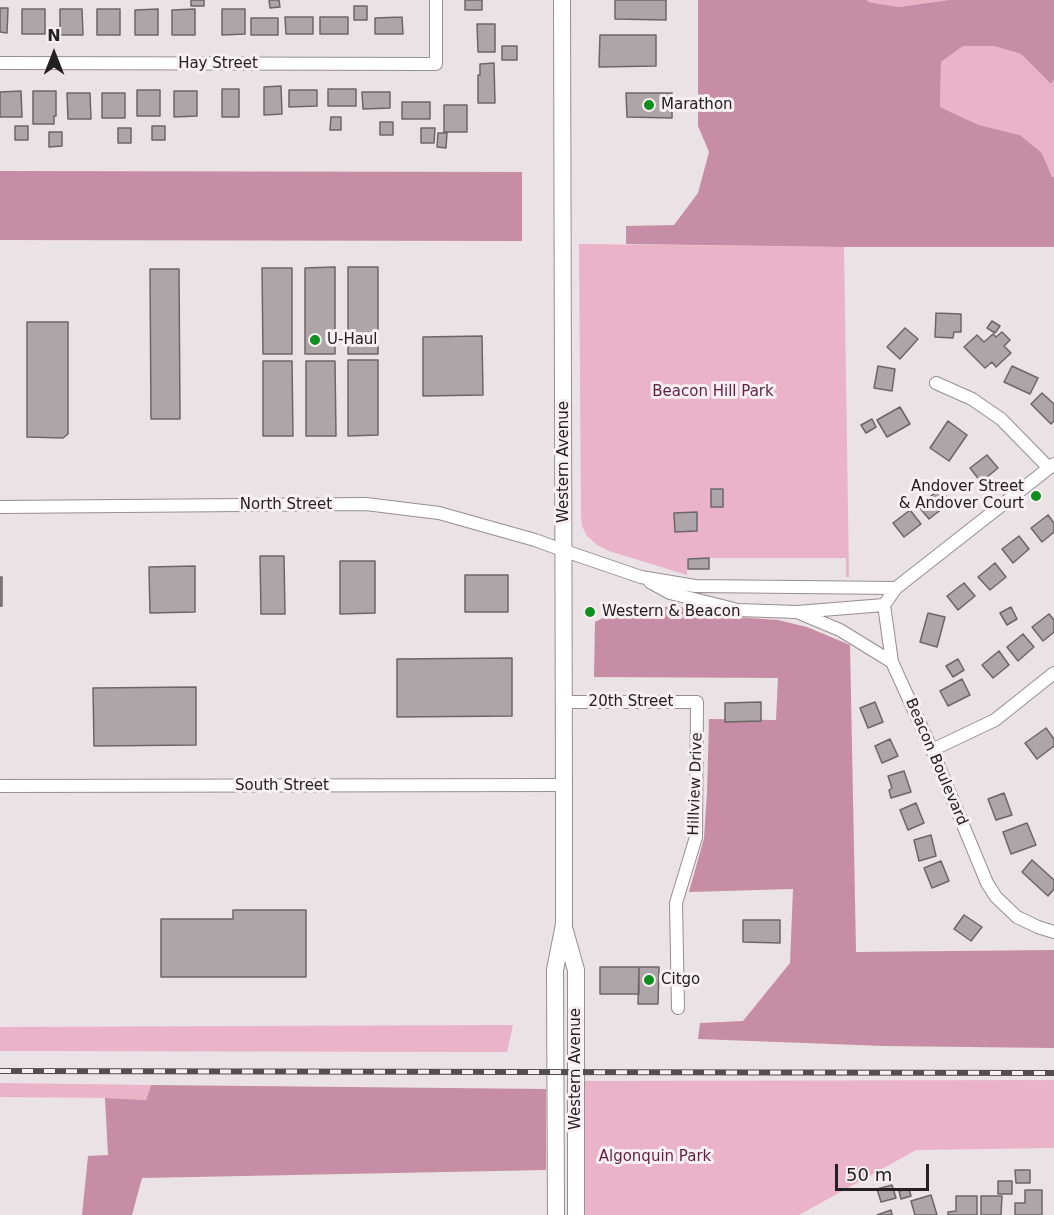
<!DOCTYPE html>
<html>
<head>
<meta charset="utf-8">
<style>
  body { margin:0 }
  #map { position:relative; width:1054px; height:1215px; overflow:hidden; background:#eae2e5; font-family:"DejaVu Sans",sans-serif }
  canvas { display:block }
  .north { position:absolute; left:24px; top:24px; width:60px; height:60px; -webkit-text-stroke:4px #f7eff2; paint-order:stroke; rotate:0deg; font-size:16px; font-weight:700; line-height:24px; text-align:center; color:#232021 }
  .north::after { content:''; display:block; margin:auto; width:21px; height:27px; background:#232021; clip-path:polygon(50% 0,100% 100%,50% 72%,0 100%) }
  .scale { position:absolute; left:835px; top:1164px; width:94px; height:27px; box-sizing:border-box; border:3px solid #232021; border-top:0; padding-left:8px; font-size:18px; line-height:21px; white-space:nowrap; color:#232021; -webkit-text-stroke:4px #f7eff2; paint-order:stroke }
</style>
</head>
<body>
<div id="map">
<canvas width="1054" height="1215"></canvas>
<div class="north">N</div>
<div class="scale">50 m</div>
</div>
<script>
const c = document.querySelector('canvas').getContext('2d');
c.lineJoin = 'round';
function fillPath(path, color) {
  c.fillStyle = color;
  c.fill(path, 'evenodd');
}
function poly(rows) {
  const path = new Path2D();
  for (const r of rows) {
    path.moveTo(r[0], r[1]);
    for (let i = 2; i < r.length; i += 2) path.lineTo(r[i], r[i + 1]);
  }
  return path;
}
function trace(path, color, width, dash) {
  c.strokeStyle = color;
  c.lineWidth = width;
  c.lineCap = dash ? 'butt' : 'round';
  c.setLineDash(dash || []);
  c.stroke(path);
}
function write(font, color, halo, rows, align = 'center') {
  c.font = font + ' "DejaVu Sans",sans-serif';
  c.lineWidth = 6;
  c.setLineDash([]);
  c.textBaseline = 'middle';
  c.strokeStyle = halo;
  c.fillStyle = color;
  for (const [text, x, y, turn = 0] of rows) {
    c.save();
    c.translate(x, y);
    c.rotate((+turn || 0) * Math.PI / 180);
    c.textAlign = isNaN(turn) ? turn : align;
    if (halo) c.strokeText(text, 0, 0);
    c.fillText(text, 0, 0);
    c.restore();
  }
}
fillPath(poly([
  [867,0,949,0,899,7,868,2],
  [963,46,994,46,1021,54,1051,84,1054,80,1054,177,1052,177,1042,153,1020,135,979,125,940,107,941,62],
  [579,244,844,247,849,577,846,577,846,558,687,558,687,575,609,551,597,545,587,536,582,526,581,516],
  [513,1025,507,1052,0,1051,0,1027],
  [1054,1080,1054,1148,916,1150,799,1215,585,1215,584,1081],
  [0,1083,151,1085,146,1100,105,1098,0,1097]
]), '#ebb3c8');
fillPath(poly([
  [698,0,867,0,868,2,899,7,949,0,1054,0,1054,80,1051,84,1021,54,994,46,963,46,941,62,940,107,979,125,1020,135,1042,153,1052,177,1054,177,1054,247,844,247,626,244,626,226,674,225,698,193,709,152,698,126],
  [0,171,522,172,522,241,0,240],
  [677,606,720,616,778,620,807,627,850,645,856,952,1054,950,1054,1048,884,1046,698,1039,700,1023,743,1021,790,963,793,889,689,892,704,838,707,793,709,719,776,720,778,678,594,677,595,622,617,611],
  [151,1085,546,1089,546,1170,142,1178,132,1215,82,1215,88,1156,108,1155,105,1098,146,1100]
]), '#c68da4');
const building = poly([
  [191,0,204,0,204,6,191,6,191,0],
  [269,0,279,0,280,7,270,8,269,0],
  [465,0,482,0,482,10,465,10,465,0],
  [615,0,666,0,666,20,615,19,615,0],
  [354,6,367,6,367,20,354,20,354,6],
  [0,8,8,8,7,33,0,32,0,8],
  [22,9,45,9,45,34,22,34,22,9],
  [60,9,82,9,83,35,60,35,60,9],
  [97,9,120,9,120,35,97,35,97,9],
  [158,9,158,35,135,35,135,10,158,9],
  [195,9,195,35,172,35,172,10,195,9],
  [222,9,245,9,245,34,222,35,222,9],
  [285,17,313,17,313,34,286,34,285,17],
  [320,17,348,17,348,34,320,34,320,17],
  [402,17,403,34,375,34,375,18,402,17],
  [251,18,278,18,278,35,251,35,251,18],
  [477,24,495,24,495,52,478,52,477,24],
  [600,35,656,35,656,66,599,67,600,35],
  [502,46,517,46,517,60,502,60,502,46],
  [494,63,495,103,478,103,478,75,480,75,480,64,494,63],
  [281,86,282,114,264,115,264,87,281,86],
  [222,89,239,89,239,117,222,117,222,89],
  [328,89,356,89,356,106,328,106,328,89],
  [137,90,160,90,160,116,137,116,137,90],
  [289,90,317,90,317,106,289,107,289,90],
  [21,91,22,117,0,117,0,92,21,91],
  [33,91,56,91,56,116,54,116,54,124,33,124,33,91],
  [174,91,197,91,197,116,174,117,174,91],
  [362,92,390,92,390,108,363,109,362,92],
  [67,93,90,93,91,119,68,119,67,93],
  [102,93,125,93,125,118,102,118,102,93],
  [626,93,672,93,672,118,627,117,626,93],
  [402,102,430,102,430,119,402,119,402,102],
  [444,105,467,105,467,132,444,132,444,105],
  [331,117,341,117,341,130,330,130,331,117],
  [380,122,393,122,393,135,380,135,380,122],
  [15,126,28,126,28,140,15,140,15,126],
  [152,126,165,126,165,140,152,140,152,126],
  [118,128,131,128,131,143,118,143,118,128],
  [421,128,435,128,434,143,421,143,421,128],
  [49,132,62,132,62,146,49,147,49,132],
  [438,133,447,133,446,148,437,147,438,133],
  [335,267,335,354,305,354,305,268,335,267],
  [348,267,378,267,378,354,348,354,348,267],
  [262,268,292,268,292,354,263,354,262,268],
  [150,269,179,269,180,419,151,419,150,269],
  [936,313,961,314,961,332,954,332,953,338,935,337,936,313],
  [992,321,1000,326,995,333,987,328,992,321],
  [27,322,68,322,68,434,63,438,27,437,27,322],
  [905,328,918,339,900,359,887,347,905,328],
  [1002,332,1010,340,1004,346,1011,353,996,367,992,362,985,368,964,347,977,335,984,342,993,334,996,337,1002,332],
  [482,336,483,395,423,396,423,337,482,336],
  [348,360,378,360,378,435,348,436,348,360],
  [263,361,292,361,293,436,263,436,263,361],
  [306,361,335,361,336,436,306,436,306,361],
  [878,366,895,369,892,391,874,388,878,366],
  [1012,366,1038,378,1030,394,1004,382,1012,366],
  [1042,393,1054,404,1054,421,1051,424,1031,404,1042,393],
  [900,407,910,424,887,437,877,420,900,407],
  [872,419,876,427,866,433,861,425,872,419],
  [948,421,967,435,949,461,930,448,948,421],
  [987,455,998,468,981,482,970,468,987,455],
  [711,489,723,489,723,507,711,507,711,489],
  [940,489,951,502,929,519,918,506,940,489],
  [910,510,921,524,904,537,893,523,910,510],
  [697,512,697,531,675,532,674,513,697,512],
  [1048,515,1054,523,1054,532,1042,542,1031,528,1048,515],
  [1019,536,1029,549,1013,563,1002,549,1019,536],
  [260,556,284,556,285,614,261,614,260,556],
  [709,558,709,569,688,569,688,559,709,558],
  [340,561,375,561,375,613,340,614,340,561],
  [995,563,1006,577,990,590,978,577,995,563],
  [195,566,195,612,150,613,149,567,195,566],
  [465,575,508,575,508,612,465,612,465,575],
  [0,577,2,577,2,606,0,606,0,577],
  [964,583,975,596,958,610,947,596,964,583],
  [1011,607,1017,619,1007,625,1000,613,1011,607],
  [928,613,945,617,937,647,920,642,928,613],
  [1049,614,1054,620,1054,632,1043,641,1032,627,1049,614],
  [1023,634,1034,647,1018,661,1007,647,1023,634],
  [999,651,1009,665,993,678,982,665,999,651],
  [512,658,512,716,397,717,397,659,512,658],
  [958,659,964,670,953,677,946,666,958,659],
  [962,679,970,695,948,706,940,691,962,679],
  [196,687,196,745,94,746,93,688,196,687],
  [761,702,761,721,725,722,725,703,761,702],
  [875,702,883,722,868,728,860,708,875,702],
  [1046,728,1054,739,1054,746,1037,759,1025,743,1046,728],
  [890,739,898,756,882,763,875,746,890,739],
  [904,771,911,792,891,798,889,790,892,788,888,776,904,771],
  [1004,793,1012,815,996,820,988,799,1004,793],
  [916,803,924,823,908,830,900,810,916,803],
  [1027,823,1036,845,1011,854,1003,832,1027,823],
  [931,835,936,856,919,861,914,840,931,835],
  [1032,860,1054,880,1054,889,1048,896,1022,872,1032,860],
  [941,861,949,881,932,888,924,868,941,861],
  [233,910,306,910,306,977,161,977,161,919,233,919,233,910],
  [964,915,982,927,971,941,954,929,964,915],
  [743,920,780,920,780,943,743,942,743,920],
  [600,967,639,967,639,994,600,994,600,967],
  [639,967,659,967,658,1004,638,1004,639,967],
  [1015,1170,1030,1170,1030,1183,1016,1183,1015,1170],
  [998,1181,1012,1181,1012,1194,998,1194,998,1181],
  [892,1185,896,1198,881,1202,877,1189,892,1185],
  [909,1189,911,1196,901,1199,899,1191,909,1189],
  [1025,1190,1042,1190,1042,1215,1015,1215,1015,1203,1025,1203,1025,1190],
  [931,1195,937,1215,915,1215,911,1201,931,1195],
  [956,1196,977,1196,977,1215,948,1215,948,1212,956,1211,956,1196],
  [981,1196,1002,1196,1001,1215,981,1215,981,1196],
  [891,1210,892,1215,877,1215,891,1210]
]);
fillPath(building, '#ada5a8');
trace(building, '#6d6668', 1.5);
const street = poly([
  [0,63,436,64,436,0],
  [936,383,972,399,1001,419,1049,468],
  [0,507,366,504,439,513,535,540,565,551,641,577,695,586,896,588],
  [650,582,670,593,738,610,797,612,884,605],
  [797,612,840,630,892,662,932,750,987,883,996,897,1017,917,1038,927,1054,932],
  [892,662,884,605,896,588,1054,464],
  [564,702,697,702,696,837,676,903,678,1008],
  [932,750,995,720,1054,673],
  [0,786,564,785]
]);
const secondary = poly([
  [565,931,576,970,576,1215],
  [556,1215,555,970,564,924,564,785,562,0]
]);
trace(street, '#968e91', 14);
trace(secondary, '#968e91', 18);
trace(street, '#fff', 12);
trace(secondary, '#fff', 16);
const rail = poly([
  [0,1071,1054,1073]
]);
trace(rail, '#534f50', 6);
trace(rail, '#f7eff2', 4, [11]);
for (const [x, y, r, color] of [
  [649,105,6,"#0f8f1d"],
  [315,340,6,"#0f8f1d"],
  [1036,496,6,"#0f8f1d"],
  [590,612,6,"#0f8f1d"],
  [649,980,6,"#0f8f1d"]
]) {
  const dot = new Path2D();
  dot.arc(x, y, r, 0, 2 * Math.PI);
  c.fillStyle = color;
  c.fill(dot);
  trace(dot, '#f7eff2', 2);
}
write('15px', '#232021', '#f7eff2', [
  ["Hay Street",218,64],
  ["Western Avenue",564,462,-90],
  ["North Street",286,505],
  ["20th Street",631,702],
  ["Beacon Boulevard",936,762,67],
  ["Hillview Drive",696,784,-88],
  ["South Street",282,786],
  ["Western Avenue",576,1069,-90]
]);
write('15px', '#232021', '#f7eff2', [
  ["Marathon",661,105],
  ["U-Haul",327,340],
  ["Andover Street",1024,487,"right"],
  ["& Andover Court",1024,504,"right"],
  ["Western & Beacon",602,612],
  ["Citgo",661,980]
], 'left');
write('15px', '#621e3f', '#f7eff2', [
  ["Beacon Hill Park",713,392],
  ["Algonquin Park",655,1157]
]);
</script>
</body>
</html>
